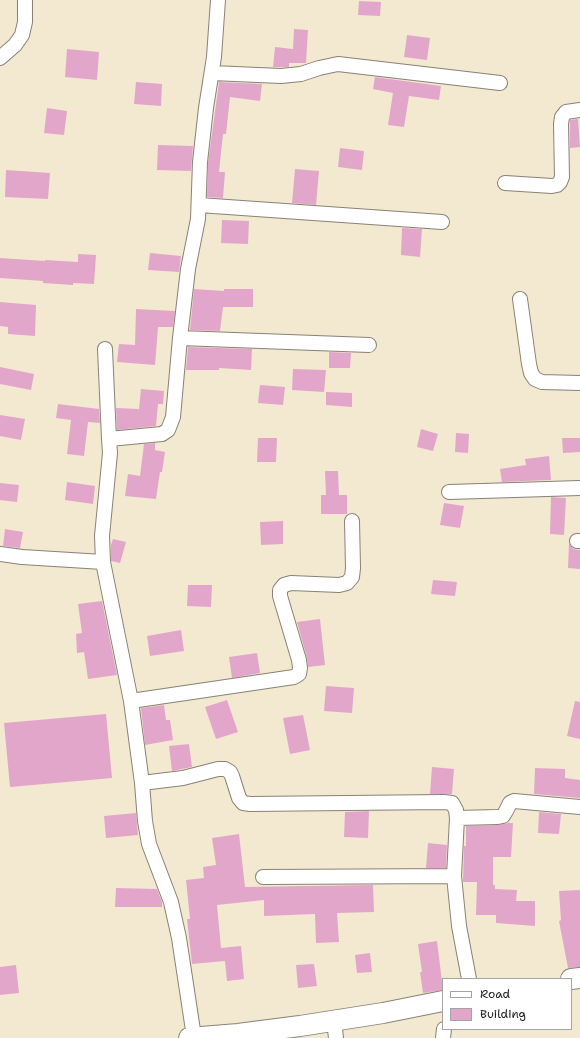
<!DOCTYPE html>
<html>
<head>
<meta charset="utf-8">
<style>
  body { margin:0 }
  #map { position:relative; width:580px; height:1038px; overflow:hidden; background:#f3e9d1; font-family:"Shantell Sans",sans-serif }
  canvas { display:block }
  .legend { position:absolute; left:442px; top:978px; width:130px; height:52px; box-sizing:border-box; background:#fff; border:1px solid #a4a4a4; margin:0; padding:5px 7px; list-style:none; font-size:12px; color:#1c1c1c }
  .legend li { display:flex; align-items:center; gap:8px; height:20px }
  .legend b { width:20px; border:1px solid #a4a4a4 }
</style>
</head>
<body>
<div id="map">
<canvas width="580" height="1038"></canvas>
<ul class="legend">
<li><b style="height:5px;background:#fff"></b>Road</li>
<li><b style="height:11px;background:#e3a6cb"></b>Building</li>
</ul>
</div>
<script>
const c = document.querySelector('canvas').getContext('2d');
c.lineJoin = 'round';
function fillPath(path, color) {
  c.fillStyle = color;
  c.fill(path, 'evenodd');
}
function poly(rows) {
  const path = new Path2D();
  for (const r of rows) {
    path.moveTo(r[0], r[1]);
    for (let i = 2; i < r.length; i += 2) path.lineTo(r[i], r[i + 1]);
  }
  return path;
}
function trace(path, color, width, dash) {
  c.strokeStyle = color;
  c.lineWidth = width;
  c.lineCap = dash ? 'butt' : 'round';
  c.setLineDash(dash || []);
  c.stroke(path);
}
fillPath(poly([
  [359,1,381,2,380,16,358,15],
  [294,29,308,30,306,63,289,63,289,67,273,67,275,47,293,49],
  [407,35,430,38,427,60,404,57],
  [67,49,99,52,97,80,65,77],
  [375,77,441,86,439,100,409,96,404,127,388,125,393,93,373,89],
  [136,82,162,84,161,106,134,104],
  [219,82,262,84,260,101,230,97,226,134,223,134,219,172,225,172,223,198,207,197,208,163],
  [47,108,67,111,64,135,44,133],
  [578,119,580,147,570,148,570,120],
  [158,145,193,146,191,171,157,170],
  [340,148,364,151,362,170,338,167],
  [295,169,319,171,316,205,292,203],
  [6,170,50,173,48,199,5,197],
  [222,220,249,221,248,244,221,243],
  [402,228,422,229,420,257,401,255],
  [150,253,181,256,179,272,148,270],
  [78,254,96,255,94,284,73,283,73,285,43,283,43,281,0,278,0,258,45,261,45,260,78,262],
  [194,289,224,291,224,289,253,289,253,307,223,307,220,331,190,330],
  [0,302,36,305,35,336,8,334,8,327,0,326],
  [136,309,175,311,173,327,158,327,155,365,117,362,119,344,135,345],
  [188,347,252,349,251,370,219,368,219,370,186,370],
  [329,352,351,353,350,368,329,368],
  [0,367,34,374,31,390,0,384],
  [293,369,326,370,324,392,292,390],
  [260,385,285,387,283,405,258,403],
  [141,389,164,391,163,404,158,404,156,426,117,430,116,408,139,409],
  [326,392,352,393,352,407,326,405],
  [58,404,99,409,100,423,88,422,84,456,67,454,71,420,56,418],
  [0,415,25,419,21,440,0,436],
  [421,429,438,434,433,451,417,447],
  [456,433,469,434,468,453,455,452],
  [258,438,277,438,276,462,257,462],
  [562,438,580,438,580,452,563,453],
  [155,443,155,450,165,452,162,472,160,472,156,499,125,496,128,474,140,476,144,444],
  [549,456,551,480,502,482,500,469,526,465,525,459],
  [325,471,338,471,339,495,347,495,347,514,321,514,321,495,326,495],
  [67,482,95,486,93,504,65,500],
  [0,483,19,485,17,502,0,500],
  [551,497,566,498,564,535,550,534],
  [444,503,464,506,460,528,440,525],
  [283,521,283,544,261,545,260,522],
  [5,529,23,532,20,548,3,546],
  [113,539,126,542,120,563,111,561,111,545],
  [569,543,573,549,580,550,580,569,568,568],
  [433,580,457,582,455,596,431,594],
  [188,585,212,585,211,607,187,606],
  [102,601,117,675,88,679,84,652,77,653,76,634,82,633,78,604],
  [320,619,325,665,308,667,307,658,297,622],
  [181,630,184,651,150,656,147,636],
  [257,653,260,673,232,678,229,657],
  [326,686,354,688,352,713,324,711],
  [227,700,238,732,216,739,205,707],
  [575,701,580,702,580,739,567,736],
  [164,705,166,720,170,720,173,740,145,745,141,708],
  [106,714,112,778,10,787,4,723],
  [303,715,310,750,290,754,283,718],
  [189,744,192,767,172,771,169,746],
  [432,767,454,769,452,794,430,794],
  [535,768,565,769,565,778,580,780,580,798,534,794],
  [369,811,368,838,344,837,345,812],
  [539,812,561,814,559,834,538,833],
  [136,813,138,835,106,838,104,816],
  [508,823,513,823,511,857,493,857,493,885,495,885,495,889,517,890,516,901,535,901,535,926,496,923,496,915,476,915,477,882,463,882,464,846,466,846,466,826,498,825],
  [239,834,245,887,373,885,374,912,337,913,339,942,316,943,315,914,264,916,264,900,217,905,221,948,241,946,244,979,227,981,225,961,192,964,187,919,190,919,186,880,204,878,203,867,216,865,212,838],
  [428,843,447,845,446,868,426,868],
  [116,888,157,889,162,902,162,907,115,907],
  [580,890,580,967,568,968,559,921,561,920,559,891],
  [437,941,443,990,423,993,420,972,422,972,418,944],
  [370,953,372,972,357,973,355,955],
  [314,964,317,986,298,988,296,965],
  [16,965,19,993,0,995,0,967]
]), '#e3a6cb');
const minor = poly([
  [0,58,15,45,22,35,25,22,25,0],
  [212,73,281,76,301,74,319,68,338,64,500,83],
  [505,183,552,186,557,185,560,182,562,177,561,124,562,117,566,112,580,110],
  [199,205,442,222],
  [520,299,529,364,531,373,535,379,542,382,580,383],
  [180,338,369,345],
  [105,349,109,439],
  [449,492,580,488],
  [577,541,580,541],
  [0,554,22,557,103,562],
  [131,701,294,677,299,674,300,668,299,660,280,596,280,590,284,585,291,583,339,585,347,583,352,577,353,568,352,521],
  [142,783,183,778,218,769,225,769,230,772,232,776,239,798,243,803,250,804,444,802,452,803,456,810,457,818,454,876,459,926,469,979],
  [457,818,498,817,503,816,506,811,510,803,514,801,580,807],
  [263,877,454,876],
  [334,1020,336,1038],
  [194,1037,179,938,171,902,149,844,145,821,142,783,131,701,103,562,102,536,110,453,109,439,162,434,168,430,173,417,180,338,188,269,198,219,200,162,206,108,214,57,218,0],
  [443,1038,444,1029]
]);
const secondary = poly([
  [571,979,580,978],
  [189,1038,238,1034,300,1026,383,1013,443,1001]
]);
trace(minor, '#888276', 16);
trace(secondary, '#888276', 22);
trace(minor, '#fff', 14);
trace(secondary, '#fff', 20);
</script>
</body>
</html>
